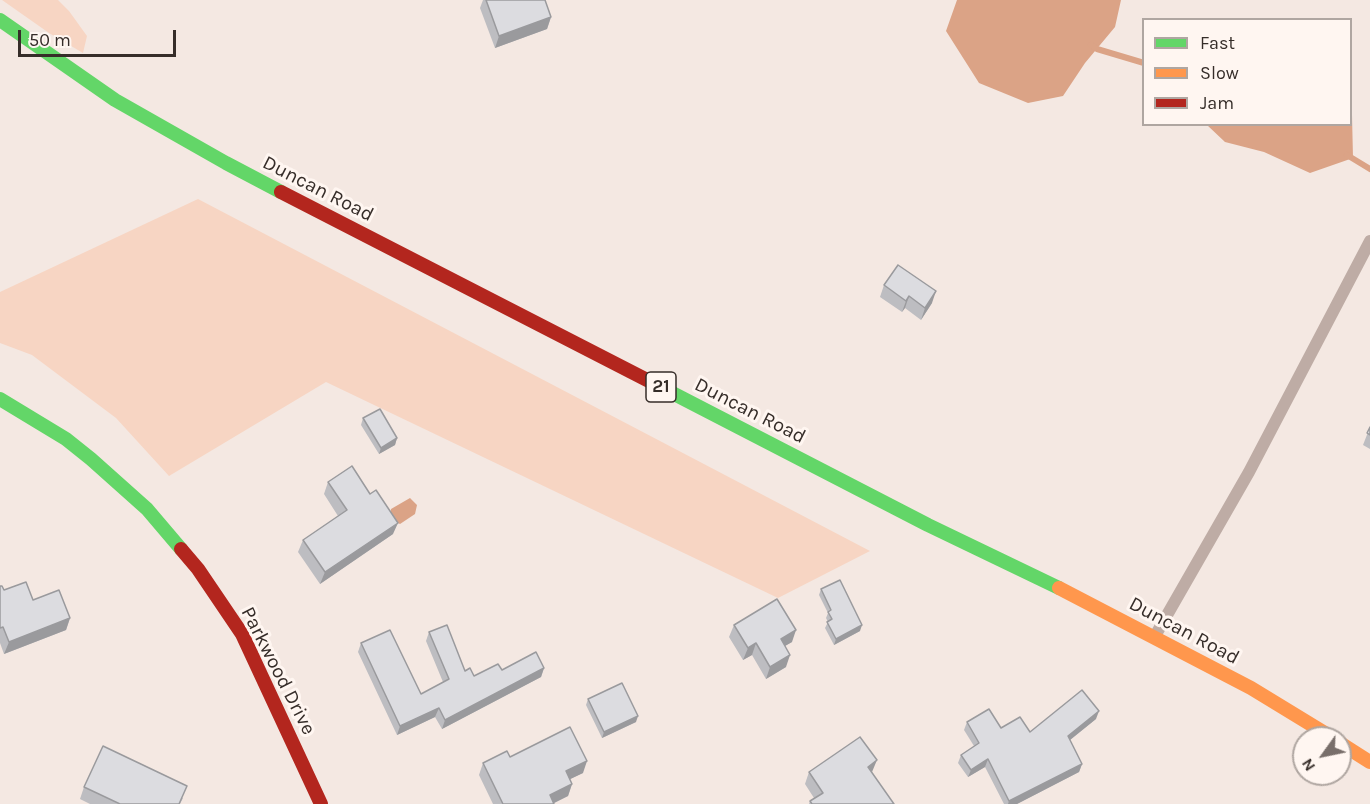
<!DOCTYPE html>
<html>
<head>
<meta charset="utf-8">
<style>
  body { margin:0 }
  #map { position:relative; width:1370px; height:804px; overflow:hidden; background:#f4e8e2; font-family:Karla,sans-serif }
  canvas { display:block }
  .legend { position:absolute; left:1142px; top:18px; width:210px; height:108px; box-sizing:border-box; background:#fff6f1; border:2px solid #afa6a1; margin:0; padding:8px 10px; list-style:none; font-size:18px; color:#362d29 }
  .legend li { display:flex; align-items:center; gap:12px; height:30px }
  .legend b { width:30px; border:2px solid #afa6a1 }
  .north { position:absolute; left:1292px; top:726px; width:60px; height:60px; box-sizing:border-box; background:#fff6f1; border:2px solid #afa6a1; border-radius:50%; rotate:237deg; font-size:16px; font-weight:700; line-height:24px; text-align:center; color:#362d29 }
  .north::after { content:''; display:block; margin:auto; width:21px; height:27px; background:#786e6a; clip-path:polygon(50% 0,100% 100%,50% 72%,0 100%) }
  .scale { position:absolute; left:18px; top:30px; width:158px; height:27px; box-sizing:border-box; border:3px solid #362d29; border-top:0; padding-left:8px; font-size:18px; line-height:21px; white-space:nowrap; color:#362d29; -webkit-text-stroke:4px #fff6f1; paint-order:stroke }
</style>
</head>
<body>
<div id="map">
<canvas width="1370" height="804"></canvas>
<ul class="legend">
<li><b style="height:8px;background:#63d668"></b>Fast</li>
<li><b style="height:8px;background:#ff974d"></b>Slow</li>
<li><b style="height:8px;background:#b3261e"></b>Jam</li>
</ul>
<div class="north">N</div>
<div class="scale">50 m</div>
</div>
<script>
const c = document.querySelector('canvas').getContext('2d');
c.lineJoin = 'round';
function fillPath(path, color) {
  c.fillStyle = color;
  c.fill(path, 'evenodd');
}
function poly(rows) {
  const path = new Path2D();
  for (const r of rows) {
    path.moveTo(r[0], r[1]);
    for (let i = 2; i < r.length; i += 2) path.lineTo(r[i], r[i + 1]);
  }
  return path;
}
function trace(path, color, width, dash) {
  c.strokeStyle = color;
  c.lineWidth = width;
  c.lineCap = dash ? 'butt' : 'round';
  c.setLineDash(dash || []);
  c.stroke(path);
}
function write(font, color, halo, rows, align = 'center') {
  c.font = font + ' Karla,sans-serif';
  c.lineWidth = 6;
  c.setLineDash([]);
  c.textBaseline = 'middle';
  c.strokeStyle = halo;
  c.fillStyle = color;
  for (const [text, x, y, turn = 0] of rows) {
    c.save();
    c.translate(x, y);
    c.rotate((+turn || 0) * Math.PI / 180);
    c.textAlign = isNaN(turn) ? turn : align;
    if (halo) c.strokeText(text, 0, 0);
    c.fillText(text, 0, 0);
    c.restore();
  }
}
fillPath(poly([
  [2,0,58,0,69,11,87,36,83,53,49,33],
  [198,199,870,551,778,598,326,382,169,476,116,418,32,355,0,343,0,292]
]), '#f7d5c3');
fillPath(poly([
  [957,0,1121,0,1115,27,1085,63,1063,96,1028,103,979,83,946,31],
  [1351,114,1352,115,1353,158,1310,173,1264,152,1225,142,1207,125,1350,124],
  [410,498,417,505,415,514,400,524,390,519,391,509]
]), '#dba386');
trace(poly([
  [1091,45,1097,49,1144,63],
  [1347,155,1370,169]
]), '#dba386', 6);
trace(poly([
  [1155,636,1249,472,1370,241]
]), '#beaca5', 12);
trace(poly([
  [0,20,115,100,226,163,281,192],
  [651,382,928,525,1059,588],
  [0,399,66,439,91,459,147,509,181,549]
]), '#63d668', 14);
trace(poly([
  [1059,588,1251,688,1333,738],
  [1340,743,1370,762]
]), '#ff974d', 14);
trace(poly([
  [281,192,651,382],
  [181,549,198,569,242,634,321,804]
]), '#b3261e', 14);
fillPath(poly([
  [483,0,545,0,551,17,547,29,495,48,480,8],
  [884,285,932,303,921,320,905,308,902,312,880,297],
  [363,418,397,438,395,445,379,454,361,425],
  [1370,427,1370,449,1363,445],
  [328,482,393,534,320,584,298,552,303,540,338,516,324,494],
  [0,586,4,590,33,600,70,618,66,630,4,654,0,643],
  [821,589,860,631,834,645,825,628,828,622,826,618,828,613,819,595],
  [734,625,792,642,785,646,786,667,766,679,752,655,743,660,729,637],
  [429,632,465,671,474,676,502,670,544,668,541,677,442,729,435,717,397,735,358,652,361,643,421,694,443,682,426,641],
  [588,699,636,722,602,738,586,705],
  [1096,719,1070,740,1082,764,1079,772,1017,804,1004,804,985,767,968,777,958,763,961,755,974,746,964,730,967,722,1030,732],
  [510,757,583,773,570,779,572,784,568,796,554,803,554,804,493,804,479,775,483,763],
  [809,772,872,773,894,804,809,804,810,801,814,798,805,784],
  [84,787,183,798,180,804,90,804,80,799]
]), '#bdbdc1');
fillPath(poly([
  [551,17,547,29,495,48,499,36],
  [936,291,932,303,921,320,925,308],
  [909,296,905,308,902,312,906,301],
  [397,438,395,445,379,454,381,448],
  [398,523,393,534,320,584,325,572],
  [70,618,66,630,4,654,9,642],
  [862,625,860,631,834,645,836,639],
  [796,630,792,642,776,651,781,639],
  [756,643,752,655,743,660,748,648],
  [790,655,786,667,766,679,770,667],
  [544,668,541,677,442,729,445,720],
  [439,708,435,717,397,735,400,726],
  [1099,711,1096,719,1065,744,1068,736],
  [638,716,636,722,602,738,604,732],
  [988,759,985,767,968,777,971,770],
  [877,760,872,772,868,767],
  [587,761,583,773,562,783,566,771],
  [1082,764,1079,772,1017,804,1008,804,1009,801],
  [572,784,568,796,552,804,550,795]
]), '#9a9a9d');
const building = poly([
  [486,0,545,0,551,17,499,36,486,0],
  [898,265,936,291,925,308,909,296,906,301,884,285,898,265],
  [380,409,397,438,381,448,363,418,380,409],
  [1370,427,1370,435,1367,433,1370,427],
  [352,466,370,494,376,490,398,523,325,572,303,540,347,510,328,482,352,466],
  [840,580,862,625,836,639,827,622,832,619,828,612,831,610,821,589,840,580],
  [26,582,33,600,59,590,70,618,9,642,3,627,0,628,0,586,2,586,4,590,26,582],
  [777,599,796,630,781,639,790,655,770,667,756,643,748,648,734,625,777,599],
  [447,625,465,671,470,668,474,676,498,664,502,670,536,652,544,668,445,720,439,708,400,726,361,643,390,630,421,694,449,679,429,632,447,625],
  [622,683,638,716,604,732,588,699,622,683],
  [1082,690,1099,711,1068,736,1082,764,1009,801,988,759,971,770,961,755,979,743,967,722,989,709,1001,728,1020,717,1030,732,1082,690],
  [570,727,587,761,566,771,572,784,550,795,554,804,503,804,483,763,507,751,510,757,570,727],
  [860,737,877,760,868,767,894,804,812,804,810,801,823,793,809,772,860,737],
  [103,746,187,786,179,804,120,804,84,787,103,746]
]);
fillPath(building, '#dcdce0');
trace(building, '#9a9a9d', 1.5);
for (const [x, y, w] of [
  [661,387,30]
]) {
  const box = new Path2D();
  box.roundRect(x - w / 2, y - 15, w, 30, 4.5);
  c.fillStyle = '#fff6f1';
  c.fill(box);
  trace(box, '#362d29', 1.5);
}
write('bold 18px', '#362d29', null, [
  ["21",661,387]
]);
write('20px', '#362d29', '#fff6f1', [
  ["Duncan Road",318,189,27],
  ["Duncan Road",750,411,27],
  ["Duncan Road",1184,631,28],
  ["Parkwood Drive",278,671,63]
]);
</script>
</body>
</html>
